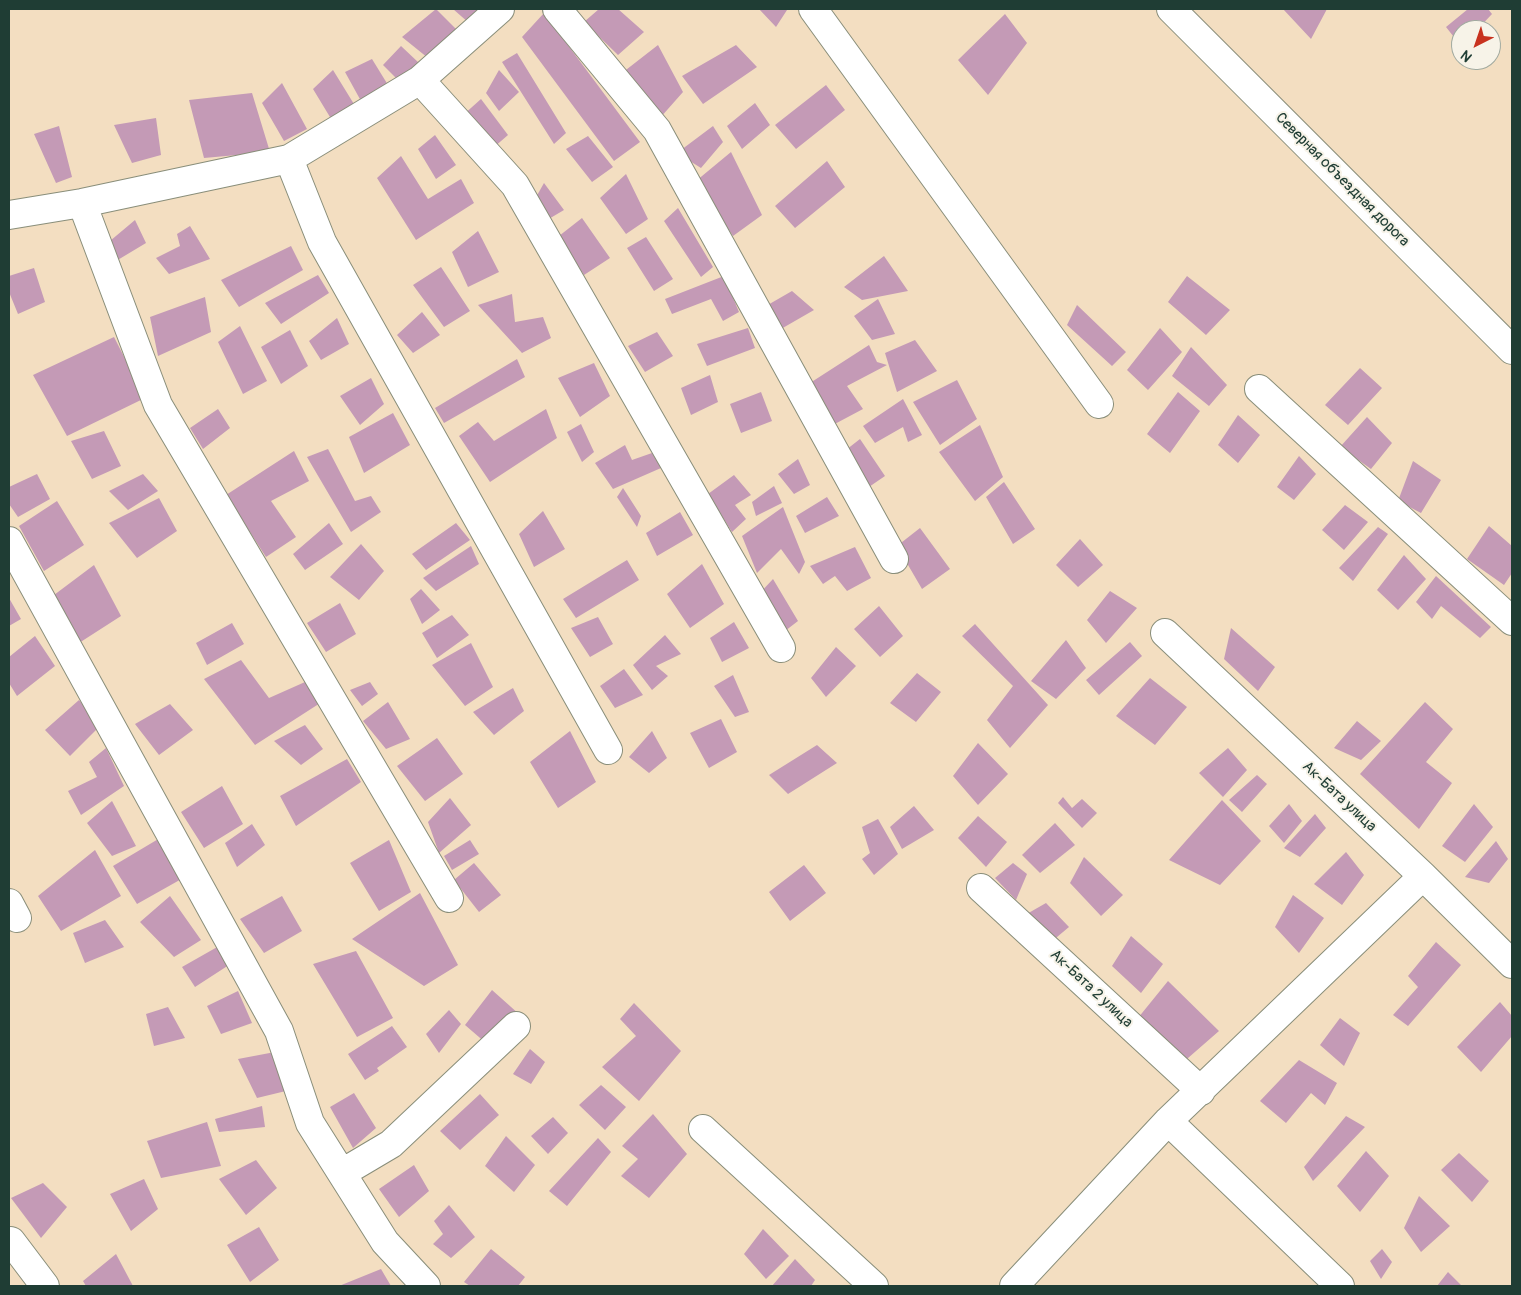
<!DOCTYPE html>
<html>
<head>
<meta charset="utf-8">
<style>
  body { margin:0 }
  #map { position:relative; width:1521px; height:1295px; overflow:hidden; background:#f3dec1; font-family:Pangolin,sans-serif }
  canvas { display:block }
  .frame { position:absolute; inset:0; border:10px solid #1f3d34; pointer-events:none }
  .north { position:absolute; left:1451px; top:20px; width:50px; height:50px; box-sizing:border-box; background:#f7f3e8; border:1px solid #a1aaa0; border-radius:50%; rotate:221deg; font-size:14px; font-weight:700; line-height:20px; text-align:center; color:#1f3d34 }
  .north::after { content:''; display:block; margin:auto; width:18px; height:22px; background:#c8321e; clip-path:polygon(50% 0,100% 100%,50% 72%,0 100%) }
</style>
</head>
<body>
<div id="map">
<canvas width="1521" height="1295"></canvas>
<div class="frame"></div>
<div class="north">N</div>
</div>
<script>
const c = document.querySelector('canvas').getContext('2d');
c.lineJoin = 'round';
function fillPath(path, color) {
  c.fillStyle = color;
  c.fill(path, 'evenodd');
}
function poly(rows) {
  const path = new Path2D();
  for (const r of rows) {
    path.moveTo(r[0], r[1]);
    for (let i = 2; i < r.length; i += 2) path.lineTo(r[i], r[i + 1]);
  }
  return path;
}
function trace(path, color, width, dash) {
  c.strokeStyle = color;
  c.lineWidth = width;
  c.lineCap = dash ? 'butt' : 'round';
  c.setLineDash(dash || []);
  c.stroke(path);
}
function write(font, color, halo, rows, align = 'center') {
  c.font = font + ' Pangolin,sans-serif';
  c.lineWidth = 4;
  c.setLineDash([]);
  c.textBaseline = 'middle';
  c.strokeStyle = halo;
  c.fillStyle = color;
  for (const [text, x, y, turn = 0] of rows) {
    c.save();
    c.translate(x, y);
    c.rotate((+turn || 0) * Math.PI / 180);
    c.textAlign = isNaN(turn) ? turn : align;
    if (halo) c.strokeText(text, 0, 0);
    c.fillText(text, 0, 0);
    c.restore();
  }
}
fillPath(poly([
  [436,9,457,30,428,58,402,37],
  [453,9,486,9,469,23],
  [599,9,618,9,644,32,618,55,584,22],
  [759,9,786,9,787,10,776,27],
  [1283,9,1327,9,1311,39],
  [1468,9,1488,9,1492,14,1477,30,1461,30,1461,46,1446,27],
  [544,13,640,142,614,161,522,37],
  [1005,14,1027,43,988,95,958,60],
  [658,45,683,92,660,118,622,73],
  [736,45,757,67,703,104,682,76],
  [401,46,419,63,400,82,383,65],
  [517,53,566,133,554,144,502,62],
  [372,59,388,85,361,101,345,72],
  [333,70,357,109,333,122,313,89],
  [499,70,519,92,499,111,486,93],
  [282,83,307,129,284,141,262,103],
  [826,85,845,110,796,149,775,125],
  [252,93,270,152,204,158,189,100],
  [481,99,508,135,493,148,462,116],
  [755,103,770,125,742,149,727,126],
  [156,118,161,155,132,163,114,125],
  [59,126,72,177,56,183,34,134],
  [713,126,723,142,701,168,677,153],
  [435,135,456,165,436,179,418,149],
  [588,136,613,167,592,182,566,149],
  [731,152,762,215,733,236,696,181],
  [401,156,428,199,461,179,474,203,416,240,377,178],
  [827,161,845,187,795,228,775,206],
  [626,174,648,219,626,234,600,198],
  [544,183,564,210,547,220,535,199],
  [678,208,713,267,701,277,664,221],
  [582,218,610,258,584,275,559,236],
  [135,220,146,243,116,261,110,241],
  [190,226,210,259,169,274,156,258,180,246,177,234],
  [478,231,499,272,468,287,452,252],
  [646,237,673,279,654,291,627,248],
  [291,246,303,270,239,307,221,280],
  [884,256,908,291,862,300,844,287],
  [441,267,470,311,444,327,413,285],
  [34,268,45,302,18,314,9,292,9,276],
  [318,275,329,293,281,324,265,303],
  [724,276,739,312,723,321,711,299,672,314,665,299],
  [1187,276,1230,310,1206,335,1168,302],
  [792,291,814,310,781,329,766,306],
  [512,294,515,322,543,317,551,338,522,353,478,305],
  [205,297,211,332,158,356,150,317],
  [878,299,895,334,872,340,854,316],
  [1077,305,1126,352,1112,366,1067,325],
  [422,312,440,335,413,353,397,335],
  [337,318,349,344,321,360,309,341],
  [240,326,267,381,243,394,218,342],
  [748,328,755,348,707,366,697,344],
  [1160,328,1182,352,1148,390,1127,370],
  [290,330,308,366,281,384,261,347],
  [657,332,673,356,645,372,628,346],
  [114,337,145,398,67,436,33,375],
  [915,340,937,371,897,392,885,353],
  [869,345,877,362,887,365,847,386,863,409,831,426,810,383],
  [1191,347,1227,385,1209,406,1172,376],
  [517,359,525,377,444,423,435,408],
  [594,363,610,396,580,417,558,378],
  [1360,368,1382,388,1348,425,1325,405],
  [710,375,718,402,691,415,681,388],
  [371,378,384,404,360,425,340,396],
  [957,380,977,419,940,445,913,402],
  [761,392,772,421,741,433,730,404],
  [1178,392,1200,411,1170,453,1147,434],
  [903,399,922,435,908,442,903,427,875,443,863,426],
  [218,409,230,428,203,449,190,428],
  [546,409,557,438,490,482,459,436,478,422,494,441],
  [393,413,410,445,364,473,349,437],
  [1238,415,1260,435,1238,463,1218,445],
  [1367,417,1392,443,1371,469,1340,447],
  [581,424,594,452,582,462,567,432],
  [980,425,1003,477,975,501,939,452],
  [104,431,121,466,92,479,71,441],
  [860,439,885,476,866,489,842,453],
  [625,445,632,460,652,453,661,468,613,489,595,463],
  [328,449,355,501,371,496,381,512,351,532,307,457],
  [294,451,309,481,271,501,296,537,266,557,226,495],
  [1299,456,1316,474,1294,500,1277,487],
  [798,459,810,485,794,494,778,474],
  [1413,461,1441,480,1421,513,1398,501],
  [37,474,50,499,18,517,9,504,9,487],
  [143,474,158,491,128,510,109,491],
  [734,475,751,495,735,505,746,519,732,532,708,494],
  [1004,482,1035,529,1013,544,986,497],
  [774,486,782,503,756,516,752,502],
  [623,488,641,516,637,527,617,497],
  [827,497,839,516,805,533,796,516],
  [159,498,177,531,137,558,109,523],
  [57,501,84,545,44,571,19,526],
  [1345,505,1368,522,1344,550,1322,530],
  [783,507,805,562,799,574,781,549,757,573,742,536],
  [543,511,565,549,534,567,519,534],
  [680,512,693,535,657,556,646,533],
  [329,523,343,544,305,570,293,554],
  [456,523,470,540,426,570,412,554],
  [1489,526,1512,546,1512,573,1504,585,1467,559],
  [1378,527,1388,534,1353,581,1339,568],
  [920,528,950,569,922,589,897,546],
  [1080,539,1103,565,1078,587,1056,565],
  [361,544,384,571,359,600,330,577],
  [471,546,479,564,436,591,423,578],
  [855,547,871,578,847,591,835,576,823,584,810,566],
  [1404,555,1426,579,1398,610,1377,590],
  [627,560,639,580,576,618,563,599],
  [702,564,724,604,690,628,667,594],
  [94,565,121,616,79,643,54,595],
  [1436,576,1491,627,1480,638,1441,606,1432,619,1416,602],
  [773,579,798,621,785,631,759,594],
  [421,589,440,610,422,624,410,599],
  [1110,591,1137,608,1106,643,1087,620],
  [9,598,21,619,9,626],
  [340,603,356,634,326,652,307,623],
  [879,606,903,636,880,657,854,629],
  [452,615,469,635,437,658,422,633],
  [598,617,613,644,590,657,571,628],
  [734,622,749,648,722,662,710,638],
  [232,623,244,644,207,665,196,643],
  [975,624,1048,705,1010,748,987,720,1013,686,962,636],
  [1231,628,1275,667,1258,691,1224,659],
  [665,635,681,654,656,666,668,676,652,690,633,665],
  [35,636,55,666,17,696,9,683,9,657],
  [1066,640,1086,668,1056,699,1031,681],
  [1130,642,1142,656,1099,695,1086,680],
  [471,643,493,687,465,706,432,665],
  [836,647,856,666,826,697,811,678],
  [241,660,269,698,314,678,328,698,255,745,204,679],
  [624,669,643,695,615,708,600,686],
  [917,673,941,692,916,722,890,703],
  [733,675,749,712,735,717,714,686],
  [1150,678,1187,707,1155,745,1116,716],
  [370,682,378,694,362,706,350,690],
  [513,688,524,711,494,735,473,712],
  [79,700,100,726,70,756,45,730],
  [388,702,410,739,386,749,363,721],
  [1425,702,1453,729,1426,762,1452,783,1419,829,1360,774],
  [170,704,193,730,159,755,135,724],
  [721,719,737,752,709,768,690,733],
  [1357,721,1381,741,1361,760,1334,748],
  [305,725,323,749,301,765,274,741],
  [570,731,596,782,558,808,530,762],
  [652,731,667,758,649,773,629,757],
  [437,738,463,774,425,801,397,766],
  [978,743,1008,774,978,805,953,776],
  [817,745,837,763,788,794,769,775],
  [106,748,124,786,81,815,68,791,97,777,89,762],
  [1228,748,1247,770,1223,797,1199,773],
  [347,759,361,782,296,826,280,796],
  [1257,775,1267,784,1242,812,1229,800],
  [222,786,243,824,204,848,181,812],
  [1063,797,1072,808,1082,799,1097,813,1082,828,1058,803],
  [450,798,471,825,439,853,428,822],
  [1222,800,1261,841,1220,885,1169,860],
  [112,801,136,846,112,856,87,823],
  [1289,804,1302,821,1284,843,1269,826],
  [1474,804,1493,827,1465,862,1442,846],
  [914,806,934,830,902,849,890,827],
  [1315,814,1326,828,1300,857,1284,848],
  [978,816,1007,842,986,867,958,838],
  [878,819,898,854,874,875,862,859,870,853,862,827],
  [1055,823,1075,845,1040,873,1022,855],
  [252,824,265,845,237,867,225,843],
  [160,838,185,877,137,904,113,866],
  [389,840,411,892,379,911,350,863],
  [470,840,479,854,452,870,444,856],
  [1496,841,1508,859,1489,883,1465,877],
  [95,850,121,896,61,931,38,896],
  [1346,852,1364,875,1342,905,1314,884],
  [1084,857,1123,895,1101,916,1070,883],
  [474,863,501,895,479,912,454,880],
  [1013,863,1027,874,1016,900,995,878],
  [804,865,826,893,790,921,769,892],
  [420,893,458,965,424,986,352,939],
  [1293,895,1324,918,1299,953,1275,927],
  [170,896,201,940,174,957,140,922],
  [282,896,302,931,264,953,240,919],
  [1046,903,1069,927,1051,942,1025,915],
  [105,920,124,947,85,963,73,933],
  [1131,936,1163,964,1141,993,1112,966],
  [1436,942,1461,965,1408,1026,1393,1015,1418,987,1408,976],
  [219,946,232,963,195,987,182,967],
  [356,951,393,1018,357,1037,313,964],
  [1168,981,1219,1031,1180,1065,1138,1018],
  [492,990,529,1023,501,1056,465,1025],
  [238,991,252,1023,221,1034,207,1006],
  [1500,1002,1512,1016,1512,1036,1481,1072,1457,1047],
  [634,1003,681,1051,639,1101,602,1067,636,1036,620,1019],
  [168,1007,185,1038,154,1046,146,1014],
  [449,1010,461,1024,439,1053,426,1034],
  [1340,1018,1360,1033,1344,1066,1320,1045],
  [392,1026,407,1047,377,1068,379,1071,365,1080,348,1054],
  [530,1049,545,1062,531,1084,513,1074],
  [275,1052,290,1090,257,1098,238,1059],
  [1299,1060,1337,1083,1325,1105,1311,1093,1286,1123,1260,1101],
  [601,1085,626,1107,605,1130,579,1105],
  [354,1093,376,1128,353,1148,330,1107],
  [480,1094,499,1115,460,1150,440,1131],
  [262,1106,265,1127,219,1132,215,1119],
  [653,1114,687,1154,649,1198,621,1176,638,1159,622,1146],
  [1346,1116,1365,1127,1313,1181,1304,1167],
  [553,1117,568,1133,548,1154,531,1136],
  [207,1122,221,1166,161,1178,147,1141],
  [506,1136,535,1165,514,1192,485,1166],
  [598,1138,611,1152,567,1206,549,1191],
  [1366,1151,1389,1176,1360,1212,1337,1186],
  [1459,1153,1489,1181,1472,1202,1441,1170],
  [256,1160,277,1188,246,1215,219,1179],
  [414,1165,429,1191,399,1217,379,1189],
  [144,1179,158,1209,131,1231,110,1194],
  [43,1183,67,1207,41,1238,11,1198],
  [1419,1196,1450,1226,1421,1252,1404,1228],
  [449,1205,475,1237,451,1258,433,1244,443,1234,434,1221],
  [259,1227,279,1260,250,1282,227,1245],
  [763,1229,789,1256,766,1279,744,1254],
  [491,1249,525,1277,518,1286,470,1286,464,1282],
  [1382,1249,1392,1262,1381,1279,1370,1261],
  [116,1254,133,1286,86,1286,83,1281],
  [795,1259,815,1280,811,1286,772,1286],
  [381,1269,391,1286,339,1286],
  [1448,1272,1462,1286,1437,1286]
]), '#c49ab6');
const minor = poly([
  [557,9,657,130,894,559],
  [813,9,1099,404],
  [420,80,515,185,781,648],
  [289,159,322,242,608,750],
  [82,203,158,405,449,898],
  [9,215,82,203,289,159,420,80,500,9],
  [1259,389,1512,621],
  [9,541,279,1031,310,1123,385,1242,426,1286],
  [1165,633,1423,876,1512,964],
  [981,888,1201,1091],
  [9,903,17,918],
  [1168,1121,1340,1286],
  [703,1129,874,1286],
  [342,1173,391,1144,516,1026],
  [11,1241,45,1286],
  [1014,1286,1168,1121,1423,876]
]);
const highway = poly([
  [1171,9,1512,350]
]);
trace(minor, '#898e7a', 30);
trace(highway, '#898e7a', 30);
trace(minor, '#fff', 28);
trace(highway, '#fff', 28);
write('15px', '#1f3d34', '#f7f3e8', [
  ["Северная объездная дорога",1342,180,45],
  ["Ак-Бата улица",1339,797,43],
  ["Ак-Бата 2 улица",1091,989,43]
]);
</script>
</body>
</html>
